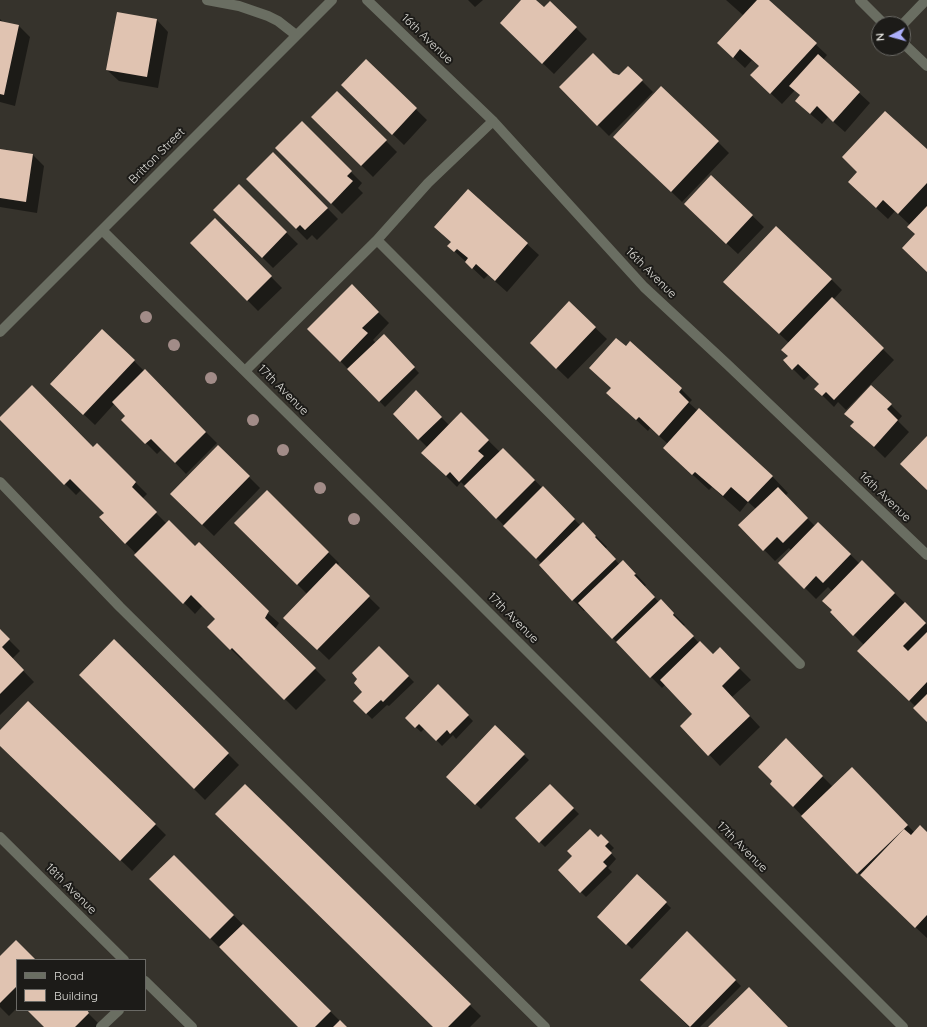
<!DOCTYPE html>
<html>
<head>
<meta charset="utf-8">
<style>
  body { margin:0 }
  #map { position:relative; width:927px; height:1027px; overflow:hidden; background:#36332c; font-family:Quicksand,sans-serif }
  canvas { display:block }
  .legend { position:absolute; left:16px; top:959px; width:130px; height:52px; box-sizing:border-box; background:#1c1b18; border:1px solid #6a6965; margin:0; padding:5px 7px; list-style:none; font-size:12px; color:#dfded9 }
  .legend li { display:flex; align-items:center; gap:8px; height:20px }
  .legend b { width:20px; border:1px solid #6a6965 }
  .north { position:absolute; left:871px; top:16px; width:40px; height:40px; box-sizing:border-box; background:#1c1b18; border:1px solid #6a6965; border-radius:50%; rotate:264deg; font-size:11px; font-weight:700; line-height:16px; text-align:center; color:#dfded9 }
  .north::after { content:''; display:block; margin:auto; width:14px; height:18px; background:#acaffb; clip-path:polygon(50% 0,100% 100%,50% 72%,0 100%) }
</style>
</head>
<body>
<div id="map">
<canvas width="927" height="1027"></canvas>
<ul class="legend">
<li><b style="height:5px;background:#6a6e62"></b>Road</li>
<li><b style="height:11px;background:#e0c3b1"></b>Building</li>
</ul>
<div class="north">N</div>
</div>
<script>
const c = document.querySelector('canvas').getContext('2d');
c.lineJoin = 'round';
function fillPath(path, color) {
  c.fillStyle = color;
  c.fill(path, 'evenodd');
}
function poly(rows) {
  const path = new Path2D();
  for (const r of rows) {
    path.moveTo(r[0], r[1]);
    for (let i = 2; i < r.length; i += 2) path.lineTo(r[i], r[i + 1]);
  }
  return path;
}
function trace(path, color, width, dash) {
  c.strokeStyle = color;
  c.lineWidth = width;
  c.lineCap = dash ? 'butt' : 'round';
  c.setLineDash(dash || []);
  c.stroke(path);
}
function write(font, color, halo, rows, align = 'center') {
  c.font = font + ' Quicksand,sans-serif';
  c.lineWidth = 4;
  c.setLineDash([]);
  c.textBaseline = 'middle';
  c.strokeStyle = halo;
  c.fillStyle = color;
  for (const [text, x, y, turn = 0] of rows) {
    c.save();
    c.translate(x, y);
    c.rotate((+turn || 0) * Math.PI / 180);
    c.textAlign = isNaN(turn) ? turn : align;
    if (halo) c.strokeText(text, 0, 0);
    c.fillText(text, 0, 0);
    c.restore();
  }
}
fillPath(poly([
  [468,0,483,0,475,7],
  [523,0,535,0,544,9,576,28,587,39,554,74,512,34],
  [726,0,768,0,827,55,823,60,870,103,845,132,828,117,822,124,808,112,801,96,795,90,782,104,763,86,760,67,752,60,745,68,730,54,744,16],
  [0,19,4,23,19,26,30,37,15,106,0,102],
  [157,20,168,32,158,88,119,81,107,70],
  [366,61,427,120,404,145,353,96],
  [628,67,653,92,609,136,560,87,613,74,619,76],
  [337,92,397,152,373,177,313,117],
  [302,123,362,183,358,188,363,193,342,214,276,148],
  [718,142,729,153,682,202,626,148],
  [0,150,33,155,44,166,37,213,0,207],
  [927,151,927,271,916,234,910,225,895,211,888,219,860,193],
  [273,153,338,219,317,240,312,235,307,240,247,179],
  [711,176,764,227,738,254,696,215],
  [239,186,298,244,273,268,215,210],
  [468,190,539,255,507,292,488,275,484,279,449,246,452,243],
  [215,220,282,288,258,311,191,243],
  [831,279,842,290,833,300,894,360,846,410,838,402,834,407,816,389,820,384,810,374,804,380,784,360,789,356,789,343,736,293],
  [352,286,389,323,373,340,376,343,389,341,419,373,385,407,309,329],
  [569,303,607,339,568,379,542,354],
  [134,361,217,443,186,474,162,449,157,454,123,420,127,416,115,403,95,425,63,395],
  [681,389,692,400,689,403,772,476,788,493,785,496,815,526,818,523,860,564,862,561,927,625,927,720,916,707,859,651,864,645,831,612,833,610,833,592,828,587,816,599,780,563,792,551,789,548,775,561,740,525,756,509,748,502,740,512,712,487,709,490,664,448,668,444,650,428,648,431,619,404],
  [416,392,449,425,461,414,500,452,503,449,581,526,594,534,607,547,605,549,619,564,634,572,646,585,644,587,659,602,672,612,685,625,683,626,699,643,713,655,731,660,751,680,732,697,760,727,720,766,682,726,694,714,666,684,662,688,585,610,584,611,573,600,542,564,461,482,457,487,423,453,428,448,394,414],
  [891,405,902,416,898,421,909,432,885,458,852,426],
  [0,419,93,448,97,444,147,494,142,499,167,524,279,623,275,629,326,680,296,710,244,658,242,660,208,627,216,619,203,605,195,614,100,517,105,513,82,489,76,495],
  [218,446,260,488,214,536,171,494],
  [267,492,339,563,337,566,380,608,329,660,296,628,307,594,236,523],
  [0,631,20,651,12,659,34,682,0,715],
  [114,640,239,765,205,800,80,675],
  [379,647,414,682,389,706,387,705,372,719,354,701,363,692],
  [438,686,473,721,456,739,453,735,442,746,425,728,421,732,406,718],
  [495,727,529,760,481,809,447,777],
  [0,731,155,824,166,835,132,871,0,744],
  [786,740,833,787,863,779,914,832,927,834,927,938,869,884,771,784],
  [245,785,481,1016,470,1027,434,1027],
  [550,785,579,814,545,847,516,818],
  [601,835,614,848,610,852,616,859,608,868,612,872,586,897,559,870,573,856],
  [174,856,341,1022,346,1027,299,1027,151,879],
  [638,876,671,908,632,949,599,917],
  [687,933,741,986,700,1027,689,1027,641,980],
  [0,957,34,960,17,960,17,1008,9,1016,0,1007],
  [28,1010,85,1010,100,1025,97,1027,45,1027]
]), '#0007');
fillPath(poly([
  [521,0,536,0,544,7,550,1,577,27,542,64,500,23],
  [757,0,769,0,817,43,770,94,750,75,759,66,740,49,733,58,717,43],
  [117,12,157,19,147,77,106,70],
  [0,21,19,25,4,95,0,94],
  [593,53,613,73,619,75,628,66,643,80,597,126,559,87],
  [818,54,860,92,833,122,817,106,810,114,795,101,800,95,789,86],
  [366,59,417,108,392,135,341,85],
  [661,86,719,141,671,192,613,137],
  [337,91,387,140,361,166,311,117],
  [885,111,927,149,927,183,898,214,883,200,876,208,848,182,857,172,842,157],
  [302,121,352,171,347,176,353,181,331,204,275,148],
  [0,149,33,154,26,202,0,198],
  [273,152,328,208,305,230,300,225,296,229,246,179],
  [711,175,753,215,726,244,684,204],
  [239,184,287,232,262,258,213,210],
  [468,189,528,243,495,281,476,264,472,269,465,262,468,258,457,249,454,252,447,246,451,242,434,227],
  [927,206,927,272,902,248,915,234,907,227],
  [215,218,272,276,247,301,190,243],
  [776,226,832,279,779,334,723,282],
  [352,284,379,312,362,328,368,333,340,362,307,329],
  [832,297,884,348,834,400,826,392,822,396,814,389,819,384,798,364,792,370,783,360,788,356,781,350],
  [569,301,596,327,556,369,530,343],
  [102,329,135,360,83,415,50,384],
  [384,334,415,367,379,402,347,369],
  [616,338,626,346,630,341,682,388,679,392,689,402,659,436,639,417,636,420,606,393,611,388,589,368],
  [145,369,206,432,175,463,151,439,145,444,121,420,125,416,112,402],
  [32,385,93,447,97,443,136,482,132,487,157,512,125,544,99,517,104,513,70,479,64,485,0,420,0,417],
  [871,385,892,404,887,409,898,420,874,447,850,426,854,422,844,414],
  [416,390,442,417,418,440,393,414],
  [699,408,773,476,748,502,731,487,723,496,695,472,692,475,663,448],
  [461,412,489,440,478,451,484,456,459,482,450,472,446,476,421,453],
  [927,436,927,490,900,464],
  [218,445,250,476,202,525,170,494],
  [503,448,535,480,496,519,464,486],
  [543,486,575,519,536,559,503,526],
  [778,487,808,518,783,543,777,537,763,551,738,525],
  [267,490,329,552,297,585,234,523],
  [169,520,195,546,199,542,269,611,265,618,316,668,284,700,232,648,230,650,207,627,215,619,191,595,183,604,134,555],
  [583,522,596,536,595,537,616,559,572,601,539,565],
  [818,522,851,554,823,583,816,576,804,589,778,563],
  [623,560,636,574,634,575,655,597,612,639,578,603],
  [862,560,895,593,853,636,830,612,832,610,822,601],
  [336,563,370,596,317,650,283,618],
  [661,599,674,613,673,615,694,636,650,678,616,642],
  [905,602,926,623,903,646,908,651,927,632,927,682,909,701,857,651],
  [0,629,10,639,2,647,24,670,0,694],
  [114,639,229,753,194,789,79,675],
  [700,641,713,654,720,647,740,668,722,686,750,716,708,756,680,726,692,714,660,680],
  [379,646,409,676,383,702,381,700,366,714,353,701,362,692,354,683,357,679,352,673],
  [438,684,469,715,450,734,447,730,436,741,419,724,415,728,405,718],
  [927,694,927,722,913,708],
  [28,701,156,824,120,861,0,746,0,730],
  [495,725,525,754,475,805,446,777],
  [786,738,823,776,793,807,770,784,772,781,758,767],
  [852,767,908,825,857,874,801,816],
  [245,784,471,1004,448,1027,433,1027,215,814],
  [550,784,574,808,539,843,515,818],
  [920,825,927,832,927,915,915,928,860,875,904,829,911,835],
  [590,829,598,837,601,834,609,842,605,846,612,853,603,862,607,866,580,893,558,870,572,856,567,851],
  [174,855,234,915,210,939,149,879],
  [637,874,667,902,626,945,597,917],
  [243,924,331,1011,315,1027,298,1027,219,947],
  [687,931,736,980,690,1027,640,980],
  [16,940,36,960,17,960,17,986,0,1003,0,956],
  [749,987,788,1027,708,1027],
  [27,1010,87,1010,89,1013,75,1027,44,1027],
  [340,1020,347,1027,333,1027]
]), '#e0c3b1');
trace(poly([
  [207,0,239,6,268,16,278,21,296,35],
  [367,0,493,121,644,287,728,365,927,555],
  [860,0,884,24],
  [903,24,926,0],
  [903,43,927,66],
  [102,230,454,578,903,1027],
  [377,240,800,664],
  [0,332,332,0],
  [245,371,377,240,428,183,493,121],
  [0,482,120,607,545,1027],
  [0,837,124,960],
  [145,981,192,1027],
  [101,1027,119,1010]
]), '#6a6e62', 10);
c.fillStyle = '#a28c88';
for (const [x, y] of [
  [146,317],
  [174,345],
  [211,378],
  [253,420],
  [283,450],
  [320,488],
  [354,519]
]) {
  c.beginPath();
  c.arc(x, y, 6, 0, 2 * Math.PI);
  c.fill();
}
write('12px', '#dfded9', '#1c1b18', [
  ["16th Avenue",427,39,44],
  ["Britton Street",157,156,-45],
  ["16th Avenue",651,273,45],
  ["17th Avenue",283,390,45],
  ["16th Avenue",885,497,44],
  ["17th Avenue",513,618,45],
  ["17th Avenue",742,847,45],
  ["18th Avenue",71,889,45]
]);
</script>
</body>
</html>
